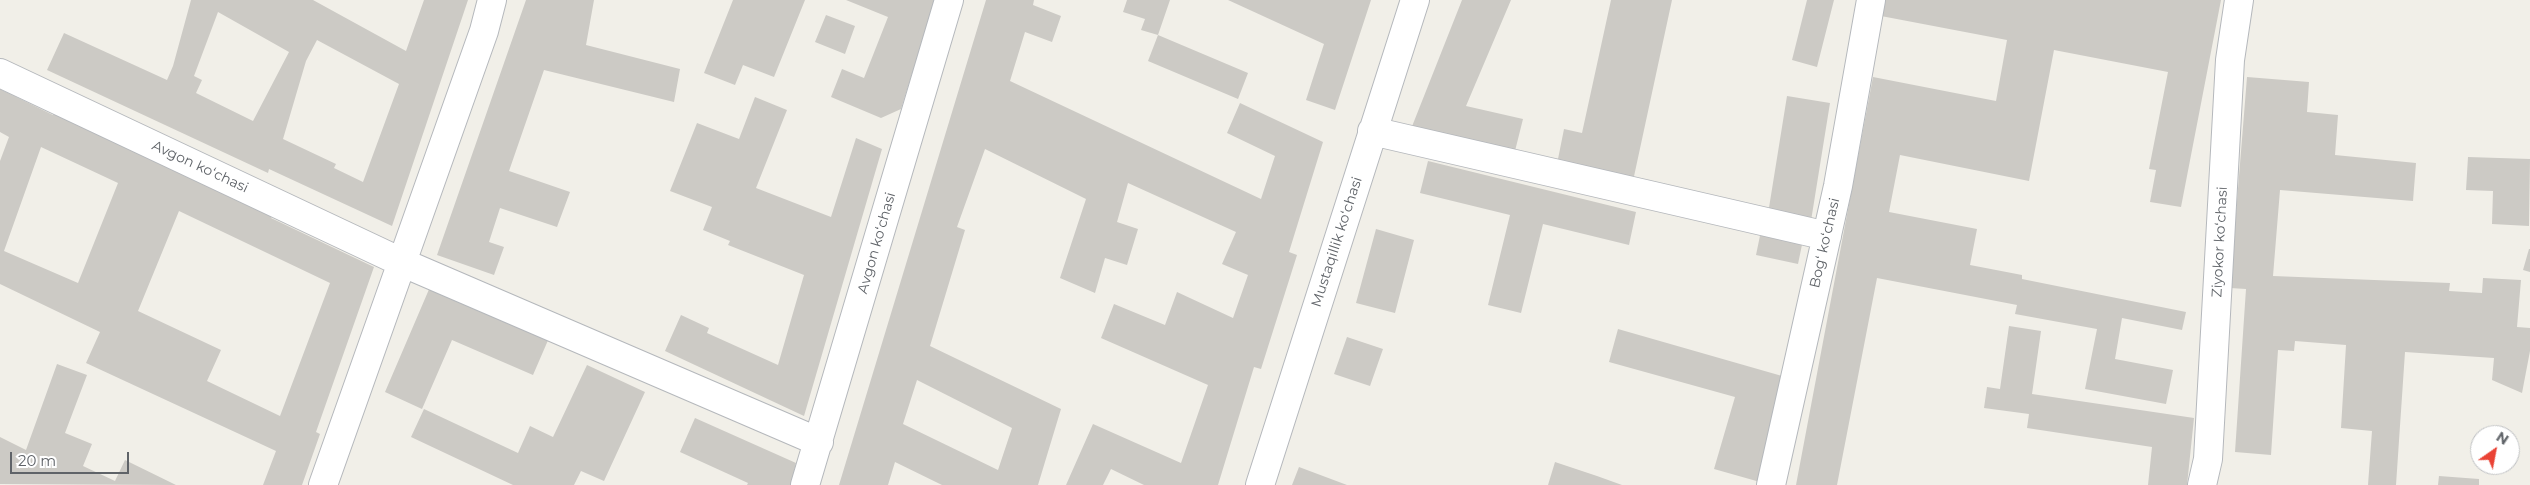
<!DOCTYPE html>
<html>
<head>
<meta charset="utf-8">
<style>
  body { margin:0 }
  #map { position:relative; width:2530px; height:485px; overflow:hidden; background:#f1efe8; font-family:Montserrat,sans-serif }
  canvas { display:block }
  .north { position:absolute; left:2470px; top:425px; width:50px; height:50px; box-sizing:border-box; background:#fff; border:1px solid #bfc1c3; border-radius:50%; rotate:33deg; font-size:14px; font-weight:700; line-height:20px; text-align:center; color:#5f6368 }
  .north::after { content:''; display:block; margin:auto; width:18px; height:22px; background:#ea4335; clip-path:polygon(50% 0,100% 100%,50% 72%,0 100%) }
  .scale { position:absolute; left:10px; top:452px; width:119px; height:22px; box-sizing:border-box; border:2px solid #5f6368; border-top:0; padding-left:6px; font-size:15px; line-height:18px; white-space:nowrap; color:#5f6368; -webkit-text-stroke:4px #fff; paint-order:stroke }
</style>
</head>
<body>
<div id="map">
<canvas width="2530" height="485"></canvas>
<div class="north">N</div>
<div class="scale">20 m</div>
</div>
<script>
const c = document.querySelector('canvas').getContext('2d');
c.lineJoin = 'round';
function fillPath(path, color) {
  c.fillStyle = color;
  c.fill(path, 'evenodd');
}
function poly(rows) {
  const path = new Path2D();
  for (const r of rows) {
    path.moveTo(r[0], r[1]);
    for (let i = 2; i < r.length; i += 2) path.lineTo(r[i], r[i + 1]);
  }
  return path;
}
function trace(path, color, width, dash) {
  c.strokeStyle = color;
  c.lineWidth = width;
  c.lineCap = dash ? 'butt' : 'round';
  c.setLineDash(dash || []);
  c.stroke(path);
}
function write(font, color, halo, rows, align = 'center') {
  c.font = font + ' Montserrat,sans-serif';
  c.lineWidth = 4.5;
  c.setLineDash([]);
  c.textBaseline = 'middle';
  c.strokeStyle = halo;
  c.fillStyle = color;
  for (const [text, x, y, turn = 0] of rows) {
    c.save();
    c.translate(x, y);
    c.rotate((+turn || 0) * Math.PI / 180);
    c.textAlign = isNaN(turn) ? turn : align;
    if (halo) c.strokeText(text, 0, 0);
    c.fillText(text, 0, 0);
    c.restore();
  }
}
fillPath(poly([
  [191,0,313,0,406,51,424,0,468,0,392,226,269,169,268,173,47,70,64,33,167,80,173,66],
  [218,12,289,52,253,121,196,93,202,80,194,76],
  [317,40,399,84,363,182,334,168,336,164,283,139,306,61],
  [526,0,594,0,586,45,680,69,674,102,544,70,509,171,570,192,557,227,500,208,489,242,504,247,494,275,437,255],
  [733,0,805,0,774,77,743,65,735,85,704,73],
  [846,0,935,0,901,109,881,118,831,97,842,69,864,78,888,17],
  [986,0,1034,0,1033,5,1061,16,1052,42,1025,32,1010,81,1261,199,1275,156,1227,133,1240,103,1323,142,1289,252,1297,255,1261,369,1254,367,1218,485,1144,485,1111,469,1103,485,1066,485,1093,424,1181,463,1208,385,1101,338,1114,304,1165,325,1177,292,1233,318,1248,275,1222,264,1236,232,1128,183,1117,222,1138,229,1127,265,1105,258,1095,293,1060,278,1086,199,985,149,957,227,965,230,930,346,1061,409,1038,485,942,485,895,462,888,485,839,485],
  [917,380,1012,428,998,470,903,424],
  [1127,0,1170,0,1158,35,1141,30,1145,19,1123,12],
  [1228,0,1371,0,1335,110,1306,100,1324,44],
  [1462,0,1511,0,1466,106,1523,119,1513,159,1409,134],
  [1611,0,1672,0,1633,181,1557,164,1564,129,1582,133],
  [1807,0,1834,0,1817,67,1792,60],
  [1884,0,2221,0,2181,207,2150,202,2156,170,2149,169,2168,72,2054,50,2029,181,1900,155,1889,212,1977,229,1970,265,2022,275,2022,279,2186,312,2182,330,2122,318,2115,359,2173,370,2166,404,2085,389,2097,329,2015,314,2017,305,1877,278,1837,485,1796,485,1873,77,1996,101,2007,40,1881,16],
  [826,15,855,26,845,54,815,42],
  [1158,35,1248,73,1238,99,1148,61],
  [2247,77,2309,82,2307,112,2338,115,2335,155,2416,163,2413,201,2280,190,2273,276,2450,283,2449,291,2482,293,2483,278,2521,280,2517,327,2530,328,2530,351,2522,393,2492,380,2494,358,2405,352,2396,485,2368,485,2372,431,2341,428,2346,345,2295,341,2294,351,2278,350,2271,455,2235,452,2246,289,2230,288],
  [0,89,53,115,55,111,274,214,271,218,374,267,316,432,320,434,302,485,263,485,276,451,86,363,100,332,0,284,0,161,9,137,0,132],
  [41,147,118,183,78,283,4,251],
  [179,211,330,283,280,416,207,381,221,350,138,311],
  [1787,96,1830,103,1810,227,1767,220],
  [755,97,787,110,756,188,831,217,856,138,882,149,804,416,665,351,681,315,709,328,707,333,778,365,804,275,728,245,730,241,703,230,712,207,670,191,697,123,739,139],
  [2468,157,2530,159,2529,226,2492,224,2493,191,2466,190],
  [1428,161,1636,212,1629,245,1543,224,1521,313,1488,305,1510,215,1420,193],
  [1762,226,1804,235,1798,264,1756,255],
  [1376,229,1414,240,1395,313,1356,303],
  [2529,249,2530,249,2530,272,2523,270],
  [430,287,549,338,533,375,452,340,422,409,385,392],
  [2009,326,2041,331,2032,394,2194,418,2187,485,2148,485,2152,447,2027,428,2029,414,1984,408,1987,387,2000,389],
  [1618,329,1789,378,1760,482,1714,469,1735,397,1609,362],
  [1347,337,1383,349,1370,386,1334,374],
  [57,364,87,375,65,433,92,444,83,466,115,481,125,460,176,485,0,484,0,437,26,450],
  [587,365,645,392,604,481,581,471,574,485,513,485,411,437,424,409,518,453,530,426,553,437],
  [695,418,796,463,791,485,747,485,748,483,680,452],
  [1555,462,1597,476,1622,485,1548,485],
  [1299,467,1347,485,1292,485],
  [2439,476,2479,479,2479,485,2438,485]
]), '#cccac5');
const minor = poly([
  [0,73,401,262,819,442],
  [1372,131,1827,236],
  [323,485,484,31,492,0],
  [805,485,949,0],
  [1260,485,1415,0],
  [1771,485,1838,186,1871,0],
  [2202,485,2208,459,2230,60,2239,0]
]);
trace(minor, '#b5b8bc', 30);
trace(minor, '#fff', 28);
write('14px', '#5f6368', '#fff', [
  ["Avgon koʻchasi",200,167,25],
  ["Mustaqillik koʻchasi",1337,242,-72],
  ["Ziyokor koʻchasi",2220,242,-87],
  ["Avgon koʻchasi",877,243,-74],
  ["Bogʻ koʻchasi",1825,243,-77]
]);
</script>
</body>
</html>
